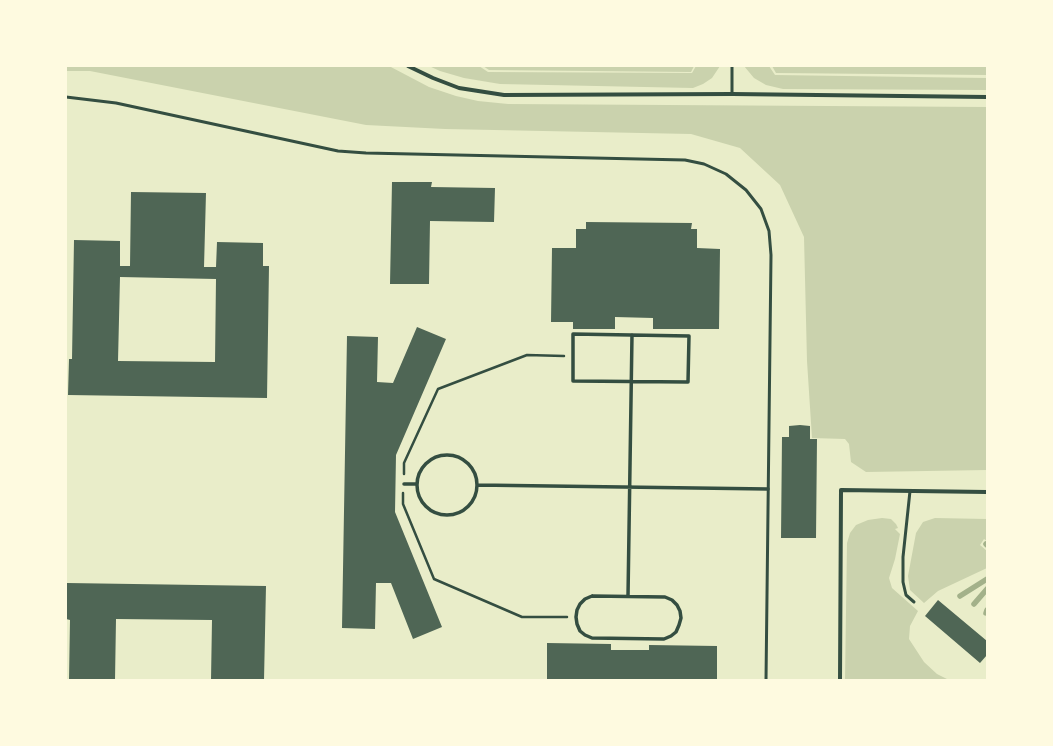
<!DOCTYPE html>
<html>
<head>
<meta charset="utf-8">
<style>
  body { margin:0 }
  #map { position:relative; width:1053px; height:746px; overflow:hidden; background:#e9edc9; font-family:"Noto Serif",serif }
  canvas { display:block }
  .frame { position:absolute; inset:0; border:67px solid #fefae0; pointer-events:none }
</style>
</head>
<body>
<div id="map">
<canvas width="1053" height="746"></canvas>
<div class="frame"></div>
</div>
<script>
const c = document.querySelector('canvas').getContext('2d');
c.lineJoin = 'round';
function fillPath(path, color) {
  c.fillStyle = color;
  c.fill(path, 'evenodd');
}
function poly(rows) {
  const path = new Path2D();
  for (const r of rows) {
    if (r.length === 3) {
      path.moveTo(r[0] + r[2], r[1]);
      path.arc(r[0], r[1], r[2], 0, 2 * Math.PI);
      continue;
    }
    path.moveTo(r[0], r[1]);
    for (let i = 2; i < r.length; i += 2) path.lineTo(r[i], r[i + 1]);
  }
  return path;
}
function trace(path, color, width, dash) {
  c.strokeStyle = color;
  c.lineWidth = width;
  c.lineCap = dash ? 'butt' : 'round';
  c.setLineDash(dash || []);
  c.stroke(path);
}
fillPath(poly([
  [66,66,389,66,429,87,456,96,478,101,508,104,987,107,987,470,866,472,851,462,849,444,845,439,812,438,807,361,804,237,780,185,740,148,691,134,445,129,366,125,90,71,66,71],
  [429,66,479,66,488,72,692,73,696,66,720,66,712,78,703,84,693,88,500,84,464,78,440,71],
  [483,66,694,66,691,72,489,70],
  [744,66,769,66,775,75,987,78,987,90,783,89,766,85,754,78],
  [772,66,987,66,987,75,776,73],
  [882,518,891,519,896,524,898,528,895,529,900,534,895,559,889,578,892,588,918,611,910,626,909,639,924,662,937,674,949,680,845,680,847,543,850,533,856,525,868,520],
  [935,518,987,519,987,541,984,539,980,545,987,551,987,568,938,591,924,603,910,590,908,576,916,533,923,522]
]), '#cad2ad');
trace(poly([
  [986,544,987,545],
  [960,596,987,579],
  [974,604,987,589],
  [986,613,987,610]
]), '#a3b18a', 5.5);
fillPath(poly([
  [392,182,432,182,431,187,495,188,494,222,430,221,429,284,390,284],
  [131,192,206,193,204,267,216,267,217,242,263,243,263,266,269,266,267,398,68,395,69,359,72,359,74,240,120,241,120,266,130,266],
  [120,277,216,279,215,362,118,361],
  [586,222,692,223,691,229,697,229,697,248,720,249,719,329,653,329,653,318,615,317,615,329,573,329,573,322,551,322,552,248,576,248,576,229,586,229],
  [417,327,446,339,396,455,395,512,442,627,413,639,391,583,376,583,375,629,342,628,347,336,378,337,377,382,393,383],
  [800,425,810,426,810,439,817,439,816,538,781,538,782,437,789,437,789,426],
  [67,583,266,586,264,680,211,680,212,620,116,619,115,680,69,680,70,620,66,619],
  [938,600,987,641,987,655,980,663,925,616],
  [547,643,611,644,611,650,649,650,649,645,717,646,717,680,547,680]
]), '#4f6655');
trace(poly([
  [404,474,404,463,438,389,527,355,564,356],
  [403,493,403,504,434,579,522,617,567,617]
]), '#344e41', 2.5);
trace(poly([
  [732,94,732,66],
  [66,97,116,103,338,151,366,153,685,160,704,164,726,174,746,190,761,209,769,231,771,255,766,680],
  [910,491,903,557,903,582,906,595,914,602]
]), '#344e41', 3);
trace(poly([
  [573,334,689,336,688,382,573,381,573,334],
  [447,485,30],
  [404,484,417,484],
  [477,485,768,489],
  [592,596,665,597,672,600,677,605,680,611,681,618,679,625,676,632,671,636,664,639,592,638,585,635,580,631,577,624,576,617,577,610,580,604,585,599,592,596],
  [628,596,632,335]
]), '#344e41', 3.5);
trace(poly([
  [408,66,433,78,459,88,504,95,732,94,987,97],
  [840,680,841,490,987,492]
]), '#344e41', 4);
</script>
</body>
</html>
